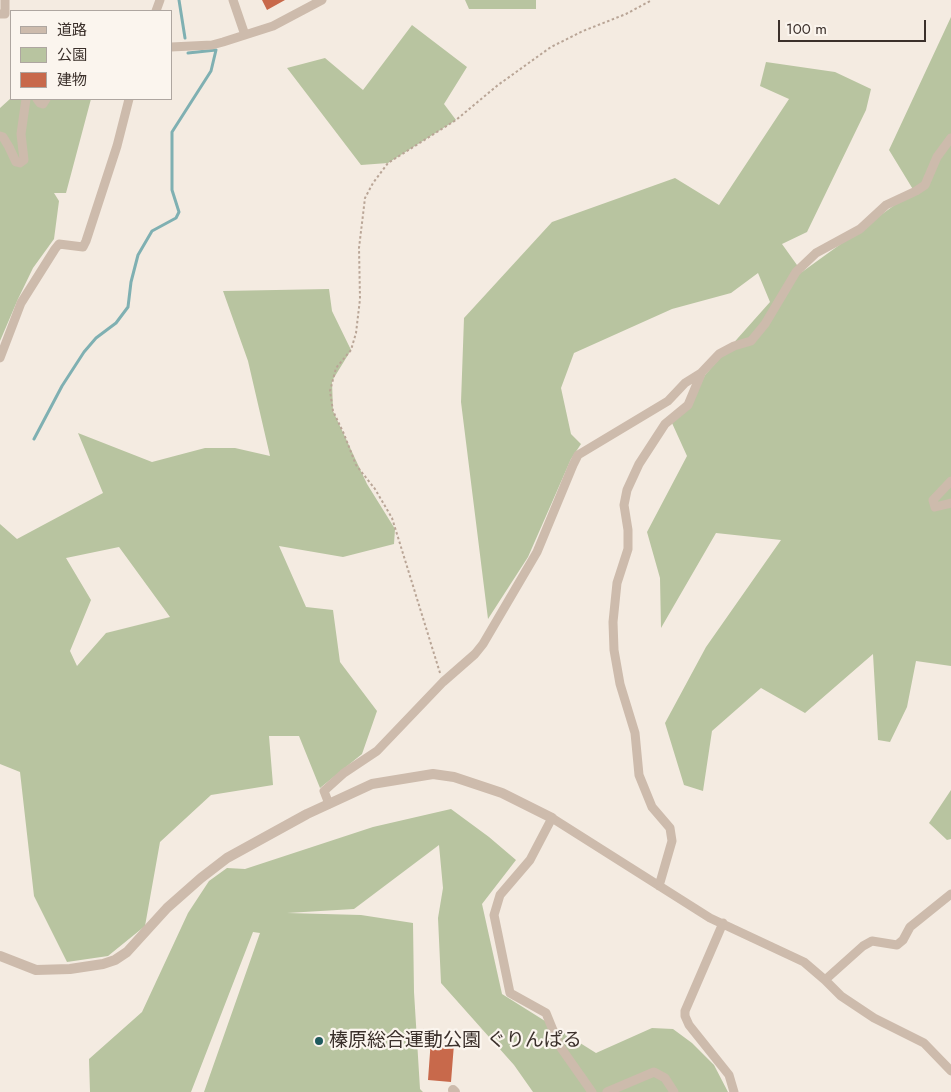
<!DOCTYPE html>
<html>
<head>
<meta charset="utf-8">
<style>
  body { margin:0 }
  #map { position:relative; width:951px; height:1092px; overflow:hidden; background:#f4ebe1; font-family:Jost,"Noto Sans JP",sans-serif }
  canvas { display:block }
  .legend { position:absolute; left:10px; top:10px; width:162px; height:90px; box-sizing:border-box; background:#fbf5ee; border:1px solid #aea6a0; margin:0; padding:6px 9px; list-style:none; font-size:15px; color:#3b302b }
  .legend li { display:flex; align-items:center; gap:10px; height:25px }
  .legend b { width:25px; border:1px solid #aea6a0 }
  .scale { position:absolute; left:778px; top:20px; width:148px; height:22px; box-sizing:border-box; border:2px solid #3b302b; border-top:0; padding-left:6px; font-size:15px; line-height:18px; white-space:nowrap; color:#3b302b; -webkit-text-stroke:4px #fbf5ee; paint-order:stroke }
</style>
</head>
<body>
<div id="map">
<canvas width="951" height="1092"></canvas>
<ul class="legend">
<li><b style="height:6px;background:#cdbbac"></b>道路</li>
<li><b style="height:14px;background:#b8c4a0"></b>公園</li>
<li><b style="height:14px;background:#c8694b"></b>建物</li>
</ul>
<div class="scale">100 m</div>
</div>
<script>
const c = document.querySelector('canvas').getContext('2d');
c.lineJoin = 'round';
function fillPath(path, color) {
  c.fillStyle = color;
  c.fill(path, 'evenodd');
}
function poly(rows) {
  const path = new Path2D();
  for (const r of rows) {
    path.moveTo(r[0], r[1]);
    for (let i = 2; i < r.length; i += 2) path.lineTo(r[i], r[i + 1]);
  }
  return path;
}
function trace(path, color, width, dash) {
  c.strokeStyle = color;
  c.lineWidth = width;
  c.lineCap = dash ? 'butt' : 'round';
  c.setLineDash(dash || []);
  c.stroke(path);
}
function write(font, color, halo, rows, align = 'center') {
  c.font = font + ' Jost,"Noto Sans JP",sans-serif';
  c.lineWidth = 4.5;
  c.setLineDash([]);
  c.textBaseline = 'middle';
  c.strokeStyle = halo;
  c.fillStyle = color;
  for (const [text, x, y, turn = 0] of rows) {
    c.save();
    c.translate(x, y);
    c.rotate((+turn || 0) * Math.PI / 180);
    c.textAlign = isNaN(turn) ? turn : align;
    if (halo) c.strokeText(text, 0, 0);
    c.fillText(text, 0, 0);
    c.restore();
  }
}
fillPath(poly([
  [465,0,536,0,536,9,469,9],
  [951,17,951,666,916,661,907,707,890,742,878,740,873,654,805,713,761,688,712,731,703,791,684,785,665,723,706,647,781,540,716,533,661,628,660,578,647,532,687,456,672,423,690,408,705,375,770,302,758,273,731,293,672,309,574,353,561,388,571,434,581,444,571,459,528,557,488,619,461,402,464,318,552,222,675,178,719,205,789,99,760,86,766,62,835,72,871,89,866,110,807,232,782,244,802,272,914,191,889,150],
  [412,25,467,67,444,104,456,120,388,163,361,165,287,68,325,58,363,90],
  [11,98,91,99,66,193,54,193,59,201,54,239,33,268,18,299,0,341,0,108],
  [329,289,332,311,351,350,332,381,333,411,367,484,395,529,394,544,343,557,279,546,306,607,333,610,340,662,377,711,362,754,320,788,299,736,269,736,273,785,211,795,160,842,145,926,108,956,67,962,34,896,20,772,0,764,0,524,17,539,103,493,78,433,152,462,205,448,235,448,270,456,248,361,223,291],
  [119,547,170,617,106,633,77,666,70,651,91,600,66,558],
  [951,790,951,839,947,840,929,823],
  [451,809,489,837,516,860,482,904,502,994,596,1053,652,1028,673,1029,692,1043,714,1065,728,1092,533,1092,514,1065,441,983,438,918,443,888,439,845,354,909,287,913,361,915,413,923,414,992,420,1089,423,1092,204,1092,260,933,253,932,191,1092,90,1092,89,1059,142,1012,188,913,209,881,227,868,245,869,373,827]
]), '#b8c4a0');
trace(poly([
  [179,0,185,38],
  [34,439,62,386,84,352,96,338,116,323,128,307,131,282,138,255,152,231,176,218,179,212,172,190,172,132,211,71,216,50,188,53]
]), '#7fb0b2', 3);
fillPath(poly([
  [262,0,285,0,267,10],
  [431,1039,440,1040,440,1043,454,1044,451,1082,428,1080]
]), '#c8694b');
trace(poly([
  [440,673,392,518,375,489,356,465,344,434,333,411,330,391,336,368,351,350,356,333,360,299,359,248,365,198,373,183,388,163,456,120,498,85,551,47,583,31,626,14,652,0]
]), '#b9a596', 2, [2.5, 2.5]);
trace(poly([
  [233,0,245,35],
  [156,11,160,0],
  [0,14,5,14,5,0],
  [171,47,212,45,223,42,273,26,322,0],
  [37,99,40,103,43,104,46,99],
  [0,136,3,137,9,147,16,162,20,163,24,160,21,134,26,99],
  [0,358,21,303,55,249,59,244,83,247,86,241,117,146,129,99],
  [951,481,933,500,935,507,951,503],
  [329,804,324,791,344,773,377,751,443,682,475,654,483,644,537,552,573,465,578,455,668,401,685,383,701,373,719,354,734,346,751,341,765,324,796,272,816,253,860,229,886,205,916,191,925,185,937,157,951,138],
  [659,886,672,841,670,828,652,807,639,775,635,733,620,684,614,650,613,622,617,583,628,549,628,530,624,505,627,490,639,464,665,424,688,405,701,374],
  [723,923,685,1011,685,1016,689,1025,729,1075,734,1092],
  [825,980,863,946,872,941,897,945,903,940,910,927,951,894],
  [592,1092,559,1045,546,1013,510,993,494,915,500,895,530,860,552,818,710,918,804,962,825,980,841,996,874,1018,924,1043,951,1071],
  [607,1092,654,1072,665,1078,674,1092]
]), '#cdbbac', 9);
trace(poly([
  [0,956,36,970,70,969,103,964,115,960,127,952,167,908,201,878,227,858,307,814,372,784,433,774,454,777,502,793,552,818],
  [453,1090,455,1092]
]), '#cdbbac', 10);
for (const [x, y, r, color] of [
  [319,1041,5,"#1f5a5e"]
]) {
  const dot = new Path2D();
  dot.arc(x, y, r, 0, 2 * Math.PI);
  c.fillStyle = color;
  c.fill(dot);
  trace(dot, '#fbf5ee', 2);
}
write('19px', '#3b302b', '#fbf5ee', [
  ["榛原総合運動公園 ぐりんぱる",329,1041]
], 'left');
</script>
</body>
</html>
